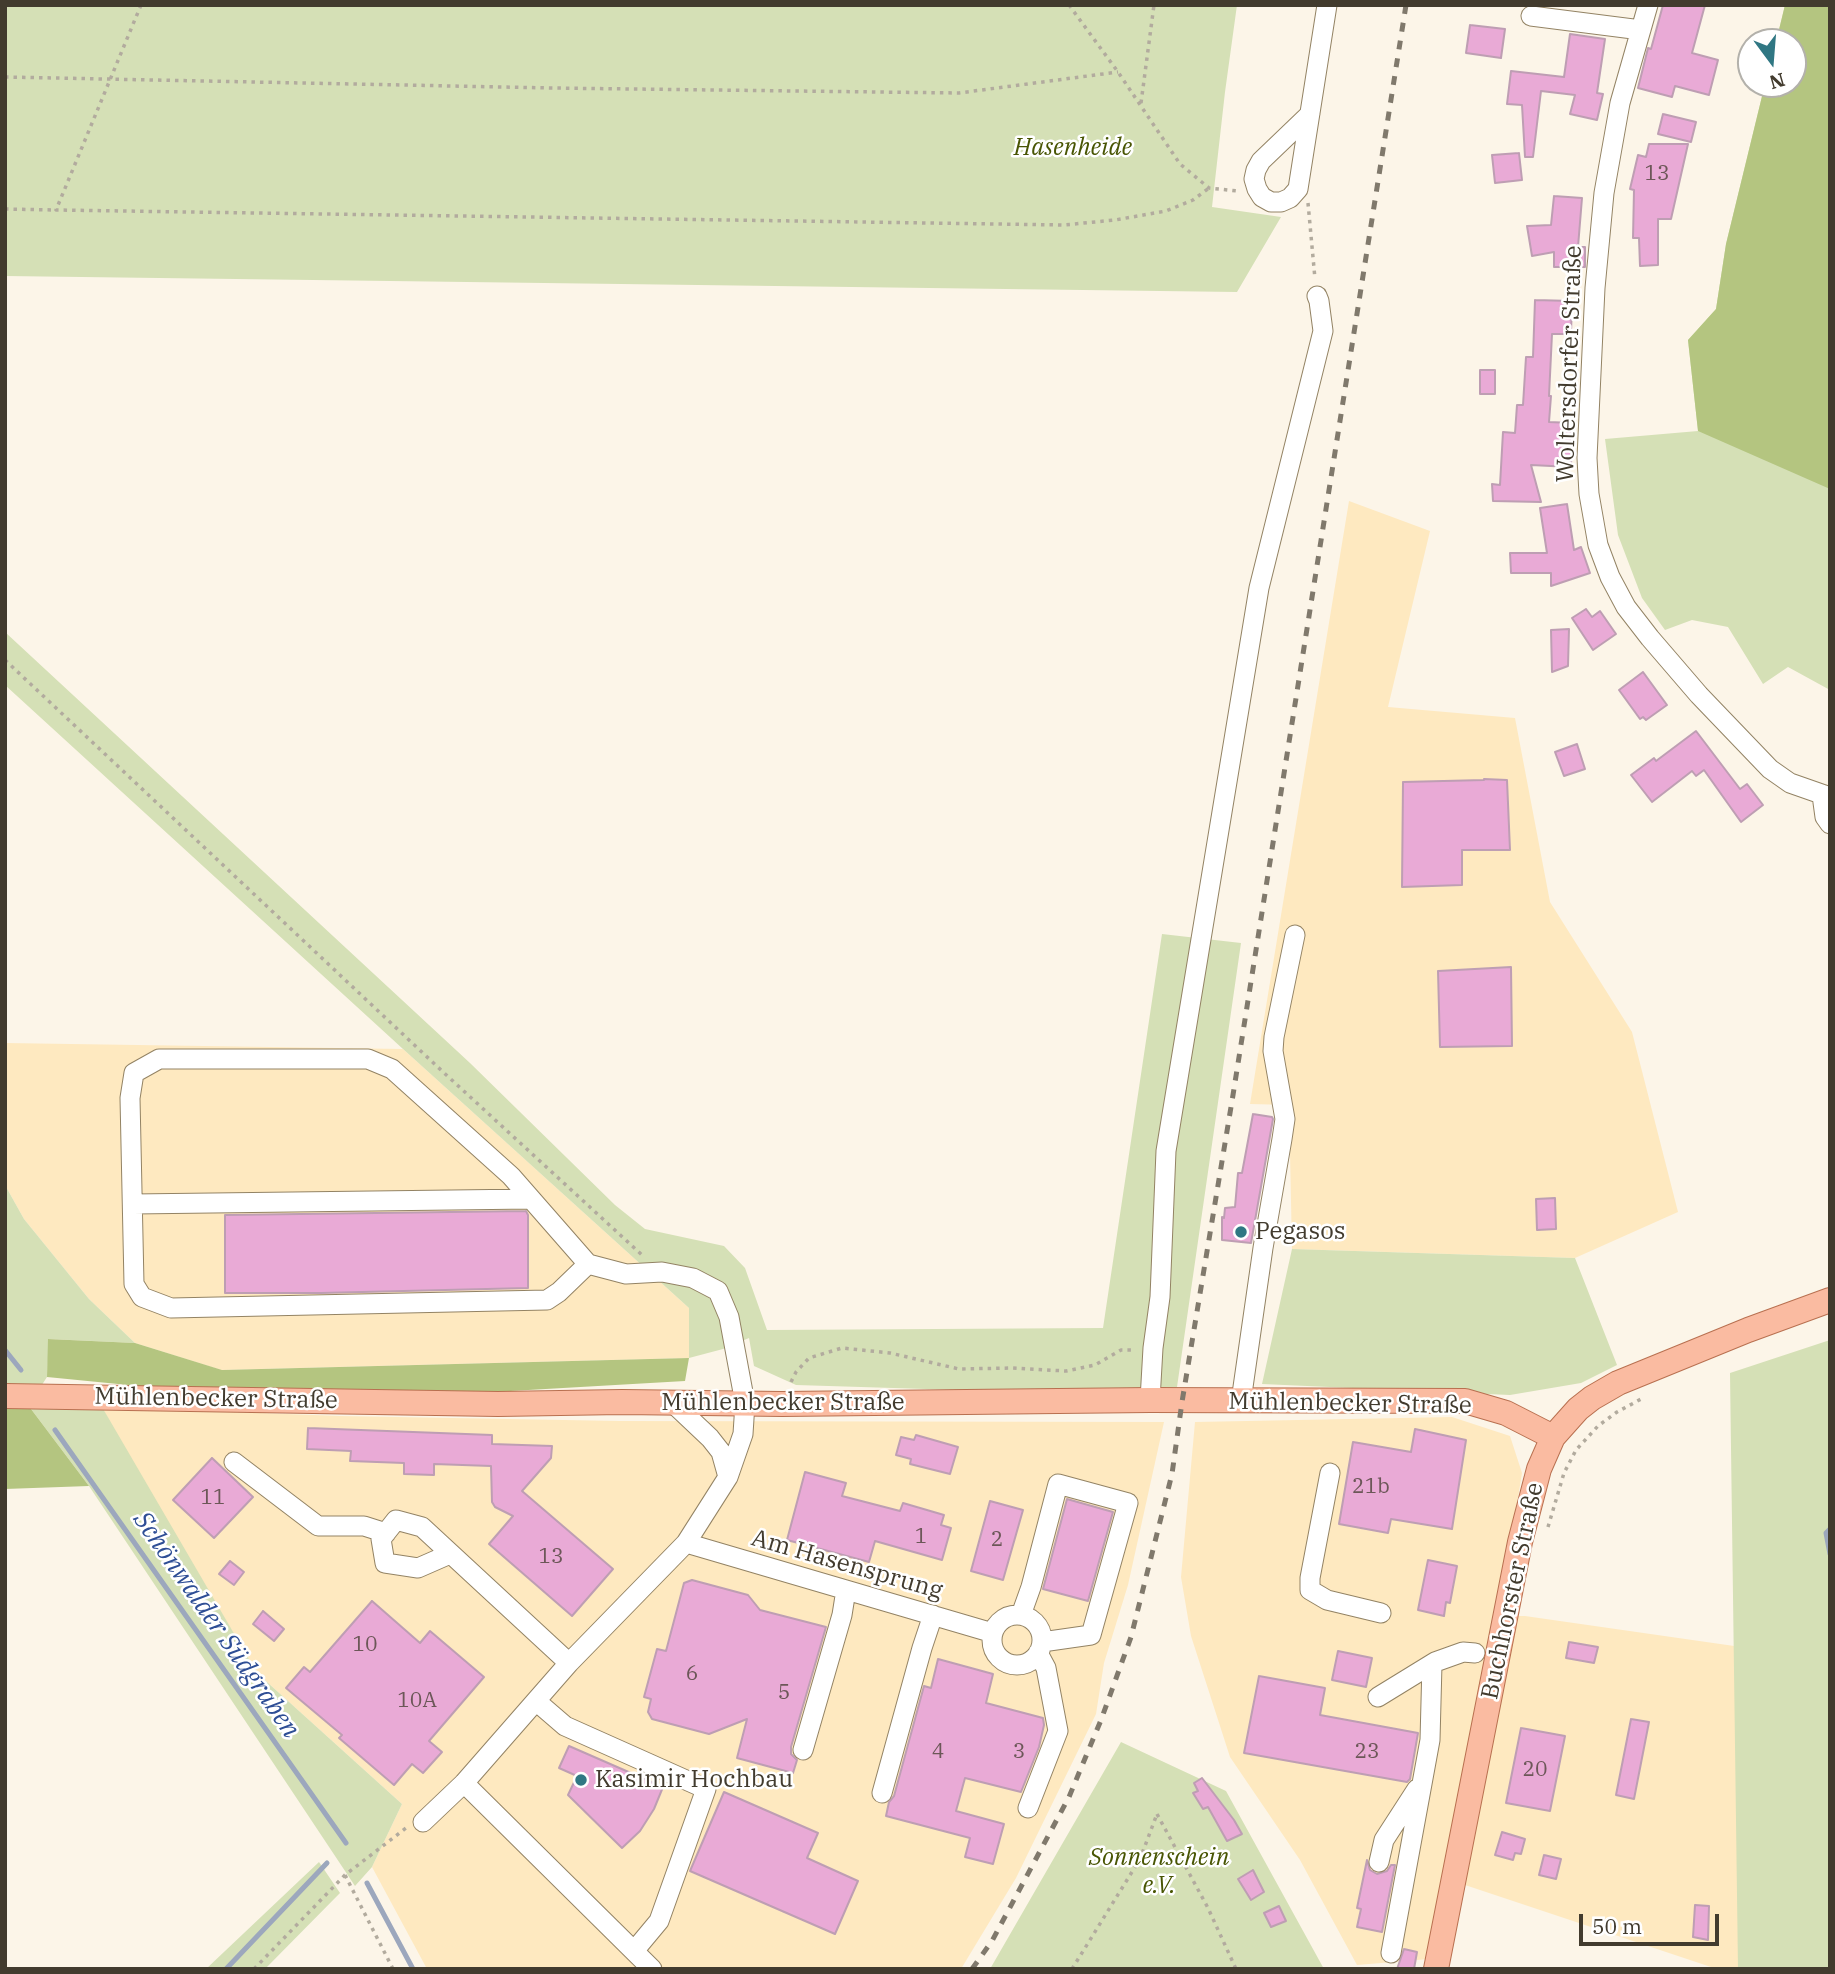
<!DOCTYPE html>
<html>
<head>
<meta charset="utf-8">
<style>
  body { margin:0 }
  #map { position:relative; width:1835px; height:1974px; overflow:hidden; background:#fcf5e8; font-family:"IBM Plex Serif",serif }
  canvas { display:block }
  .frame { position:absolute; inset:0; border:7px solid #423b2e; pointer-events:none }
  .north { position:absolute; left:1737px; top:28px; width:70px; height:70px; box-sizing:border-box; background:#fff; border:2px solid #b3b1ab; border-radius:50%; rotate:164deg; font-size:19px; font-weight:700; line-height:28px; text-align:center; color:#423b2e }
  .north::after { content:''; display:block; margin:auto; width:24px; height:32px; background:#307783; clip-path:polygon(50% 0,100% 100%,50% 72%,0 100%) }
  .scale { position:absolute; left:1579px; top:1914px; width:140px; height:32px; box-sizing:border-box; border:4px solid #423b2e; border-top:0; padding-left:9px; font-size:21px; line-height:24px; white-space:nowrap; color:#423b2e; -webkit-text-stroke:5px #fff; paint-order:stroke }
</style>
</head>
<body>
<div id="map">
<canvas width="1835" height="1974"></canvas>
<div class="frame"></div>
<div class="north">N</div>
<div class="scale">50 m</div>
</div>
<script>
const c = document.querySelector('canvas').getContext('2d');
c.lineJoin = 'round';
function fillPath(path, color) {
  c.fillStyle = color;
  c.fill(path, 'evenodd');
}
function poly(rows) {
  const path = new Path2D();
  for (const r of rows) {
    if (r.length === 3) {
      path.moveTo(r[0] + r[2], r[1]);
      path.arc(r[0], r[1], r[2], 0, 2 * Math.PI);
      continue;
    }
    path.moveTo(r[0], r[1]);
    for (let i = 2; i < r.length; i += 2) path.lineTo(r[i], r[i + 1]);
  }
  return path;
}
function trace(path, color, width, dash) {
  c.strokeStyle = color;
  c.lineWidth = width;
  c.lineCap = dash ? 'butt' : 'round';
  c.setLineDash(dash || []);
  c.stroke(path);
}
function write(font, color, halo, rows, align = 'center') {
  c.font = font + ' "IBM Plex Serif",serif';
  c.lineWidth = 5;
  c.setLineDash([]);
  c.textBaseline = 'middle';
  c.strokeStyle = halo;
  c.fillStyle = color;
  for (const [text, x, y, turn = 0] of rows) {
    c.save();
    c.translate(x, y);
    c.rotate((+turn || 0) * Math.PI / 180);
    c.textAlign = isNaN(turn) ? turn : align;
    if (halo) c.strokeText(text, 0, 0);
    c.fillText(text, 0, 0);
    c.restore();
  }
}
fillPath(poly([
  [1349,501,1430,531,1388,707,1515,718,1550,902,1632,1032,1678,1212,1575,1258,1292,1249,1289,1105,1250,1104],
  [5,1043,403,1049,689,1308,689,1358,221,1370,135,1343,89,1299,24,1219,5,1185],
  [102,1407,340,1416,620,1421,1164,1422,1128,1585,1104,1663,1096,1714,1016,1878,961,1969,427,1969,372,1867,402,1804,257,1673,119,1441],
  [1452,1417,1510,1436,1522,1473,1499,1616,1525,1616,1776,1652,1739,1969,1717,1969,1447,1879,1429,1959,1357,1965,1300,1860,1230,1757,1191,1636,1181,1577,1195,1422]
]), '#fee9c0');
fillPath(poly([
  [5,5,1237,5,1225,92,1212,207,1281,217,1237,292,5,276],
  [1785,5,1830,5,1830,690,1788,667,1763,684,1728,627,1692,620,1665,630,1642,598,1618,535,1605,439,1698,431,1688,340,1716,309,1726,244,1765,84,1793,84,1793,42,1776,42],
  [5,632,470,1063,615,1205,645,1229,724,1246,745,1268,767,1330,1103,1328,1162,934,1241,943,1177,1387,1122,1391,991,1391,796,1385,754,1366,749,1338,723,1349,689,1358,689,1308,403,1049,5,685],
  [5,1185,24,1219,89,1299,135,1343,49,1339,47,1377,29,1405,102,1407,257,1673,402,1804,372,1867,355,1886,89,1486,28,1405,5,1405],
  [1292,1249,1575,1258,1617,1365,1581,1383,1510,1395,1262,1384],
  [1830,1340,1830,1969,1738,1969,1730,1373],
  [1121,1742,1226,1791,1324,1969,990,1969],
  [319,1862,340,1893,265,1969,206,1969]
]), '#d5e0b6');
fillPath(poly([
  [1785,5,1830,5,1830,489,1698,431,1688,340,1716,309,1726,244,1765,84,1793,84,1793,42,1776,42],
  [48,1339,135,1343,222,1370,689,1358,685,1381,476,1393,179,1390,47,1377],
  [5,1405,28,1405,89,1486,5,1489]
]), '#b4c580');
trace(poly([
  [5,1350,21,1370],
  [55,1430,346,1843],
  [1830,1529,1826,1533,1830,1554],
  [367,1883,413,1969],
  [226,1969,327,1863]
]), '#9ca7bd', 5);
const building = poly([
  [1663,5,1705,5,1692,53,1718,60,1709,95,1675,86,1672,97,1638,88,1648,48,1651,49,1663,5],
  [1470,25,1505,29,1501,58,1466,53,1470,25],
  [1570,34,1605,39,1597,93,1603,94,1597,120,1570,114,1575,95,1541,91,1533,157,1525,157,1522,105,1507,104,1511,71,1564,77,1570,34],
  [1663,114,1696,122,1691,142,1658,134,1663,114],
  [1649,144,1688,144,1671,219,1658,219,1658,265,1640,266,1639,238,1633,238,1634,190,1630,189,1638,155,1646,157,1649,144],
  [1519,153,1522,180,1495,183,1492,155,1519,153],
  [1554,196,1582,198,1578,247,1585,247,1585,267,1554,267,1554,252,1532,256,1527,226,1551,225,1554,196],
  [1535,300,1572,301,1571,334,1552,334,1549,396,1551,396,1549,422,1572,423,1571,467,1531,465,1541,502,1493,501,1492,484,1500,485,1503,432,1515,433,1517,405,1523,405,1526,357,1533,357,1535,300],
  [1480,370,1495,370,1495,394,1480,394,1480,370],
  [1567,504,1574,550,1581,547,1590,573,1551,586,1551,573,1511,573,1510,553,1547,553,1540,508,1567,504],
  [1586,609,1592,617,1600,611,1616,634,1593,650,1572,618,1586,609],
  [1569,629,1568,666,1552,672,1551,630,1569,629],
  [1643,672,1667,705,1646,720,1643,717,1640,719,1619,690,1643,672],
  [1696,731,1740,789,1747,784,1763,805,1741,822,1704,770,1696,776,1692,771,1652,802,1631,775,1654,758,1656,761,1696,731],
  [1577,744,1585,769,1564,776,1555,752,1577,744],
  [1484,779,1507,780,1510,850,1462,850,1462,885,1402,887,1403,782,1484,780,1484,779],
  [1511,967,1512,1046,1440,1047,1438,971,1511,967],
  [1253,1114,1272,1117,1273,1119,1251,1243,1222,1240,1222,1217,1224,1218,1225,1208,1235,1207,1238,1173,1242,1173,1253,1114],
  [1555,1198,1556,1229,1537,1230,1536,1199,1555,1198],
  [526,1211,528,1215,528,1288,321,1293,225,1293,225,1215,526,1211],
  [308,1428,492,1435,492,1444,552,1446,551,1458,522,1491,613,1569,572,1616,489,1544,513,1516,495,1507,492,1502,491,1466,434,1464,434,1475,404,1474,404,1463,350,1461,351,1451,307,1449,308,1428],
  [1415,1429,1466,1440,1452,1529,1391,1519,1388,1533,1339,1524,1353,1442,1411,1452,1415,1429],
  [916,1435,958,1447,950,1474,910,1464,911,1459,896,1455,901,1437,914,1440,916,1435],
  [212,1458,253,1497,214,1538,173,1500,212,1458],
  [805,1472,846,1483,842,1496,900,1511,903,1503,944,1515,941,1525,951,1528,942,1560,875,1541,869,1562,787,1540,805,1472],
  [1067,1499,1113,1512,1088,1601,1043,1589,1067,1499],
  [990,1501,1023,1510,1003,1580,971,1571,990,1501],
  [1428,1560,1457,1566,1450,1603,1446,1602,1444,1616,1418,1610,1428,1560],
  [230,1561,244,1572,234,1585,219,1574,230,1561],
  [692,1580,748,1595,760,1610,826,1627,791,1747,791,1754,797,1760,793,1773,737,1758,747,1719,709,1734,652,1719,648,1712,651,1699,644,1697,657,1649,666,1651,684,1583,692,1580],
  [372,1601,420,1643,430,1631,484,1677,429,1741,442,1752,423,1773,412,1764,394,1785,339,1738,342,1735,286,1688,304,1667,310,1672,372,1601],
  [263,1611,284,1629,274,1641,253,1624,263,1611],
  [1569,1642,1598,1647,1594,1663,1566,1658,1569,1642],
  [1338,1651,1372,1658,1366,1687,1332,1680,1338,1651],
  [938,1659,993,1674,986,1703,1043,1718,1044,1725,1039,1747,1021,1792,965,1778,956,1811,1004,1824,993,1864,965,1857,970,1838,886,1816,889,1802,894,1796,924,1686,931,1688,938,1659],
  [1259,1676,1325,1688,1320,1715,1418,1733,1410,1779,1407,1782,1244,1753,1259,1676],
  [1631,1719,1649,1722,1634,1799,1616,1795,1631,1719],
  [1521,1728,1565,1736,1550,1811,1506,1803,1521,1728],
  [569,1746,663,1787,654,1809,640,1831,622,1848,568,1795,577,1776,559,1768,569,1746],
  [1202,1778,1234,1820,1242,1834,1227,1841,1208,1807,1203,1809,1193,1793,1198,1791,1194,1783,1202,1778],
  [724,1792,818,1833,807,1858,858,1881,835,1934,690,1871,724,1792],
  [1502,1832,1525,1839,1521,1854,1515,1853,1513,1860,1495,1855,1502,1832],
  [1544,1855,1561,1859,1556,1879,1539,1875,1544,1855],
  [1367,1860,1370,1870,1377,1874,1387,1871,1391,1865,1395,1865,1382,1932,1357,1927,1361,1909,1357,1908,1367,1860],
  [1253,1870,1264,1892,1251,1900,1238,1879,1253,1870],
  [1695,1905,1709,1906,1708,1940,1693,1937,1695,1905],
  [1279,1906,1286,1921,1271,1927,1264,1913,1279,1906],
  [1404,1949,1417,1952,1414,1969,1397,1969,1404,1949]
]);
fillPath(building, '#e9aad6');
trace(building, '#be9eb3', 2);
const minor = poly([
  [1648,5,1620,103,1604,193,1595,288,1587,458,1589,494,1598,545,1610,577,1626,607,1650,638,1699,695,1770,769,1790,783,1830,797],
  [1531,16,1641,30],
  [1310,114,1261,161,1256,170,1254,179,1257,189,1262,197,1271,202,1281,202,1290,198,1298,189,1327,5],
  [1822,795,1825,817,1830,824],
  [133,1204,531,1199],
  [1150,1400,1153,1348,1160,1297,1166,1151,1259,588,1323,331,1319,301,1317,296],
  [1241,1401,1263,1248,1282,1139,1285,1119,1273,1051,1274,1037,1295,935],
  [673,1403,710,1438,721,1452,728,1477],
  [234,1462,318,1526,364,1526,386,1533],
  [1330,1473,1310,1578,1310,1590,1327,1600,1381,1613],
  [686,1543,993,1633],
  [450,1554,418,1568,385,1563,381,1539,396,1520,422,1527,569,1663],
  [1021,1615,1031,1587,1058,1484,1128,1503,1091,1635,1042,1642],
  [1017,1640,25],
  [1378,1697,1435,1662,1463,1652,1475,1653],
  [536,1701,565,1726,706,1789,659,1921,634,1951],
  [803,1750,842,1615,846,1590],
  [464,1783,652,1969],
  [882,1793,922,1648,933,1615],
  [1028,1808,1058,1731,1046,1668,1038,1653],
  [423,1822,464,1783,569,1663,686,1543,728,1477,743,1434,745,1403,729,1317,718,1291,693,1278,662,1272,626,1274,588,1264,511,1176,392,1069,368,1059,159,1059,134,1073,130,1098,134,1284,142,1297,171,1308,547,1300,559,1292,588,1264],
  [1379,1862,1384,1840,1417,1789],
  [1391,1953,1430,1740,1432,1664]
]);
const major = poly([
  [5,1396,498,1404,622,1402,782,1404,1150,1400,1465,1401,1506,1413,1553,1437],
  [1436,1969,1520,1542,1539,1469,1553,1437,1578,1409,1592,1398,1618,1383,1748,1330,1830,1300]
]);
trace(minor, '#938364', 21);
trace(major, '#b87050', 26);
trace(poly([
  [141,5,56,210,1064,225,1115,220,1166,211,1193,200,1209,188],
  [1069,5,1118,72,1180,164,1209,188,1238,191],
  [5,77,552,88,959,93,1118,72],
  [1141,103,1154,5],
  [1308,203,1315,279],
  [5,209,56,210],
  [5,660,442,1071,642,1255],
  [791,1382,796,1372,809,1358,842,1348,890,1353,959,1369,1012,1368,1066,1371,1095,1365,1121,1350,1134,1350],
  [1548,1527,1564,1473,1576,1450,1598,1426,1617,1412,1643,1398],
  [1157,1814,1208,1908,1236,1969],
  [345,1875,393,1969],
  [254,1969,345,1875,406,1828],
  [1072,1969,1140,1859,1157,1814]
]), '#b2ab9e', 3.5, [3.5, 5]);
trace(minor, '#fff', 19);
trace(major, '#fabba1', 24);
trace(poly([
  [972,1969,992,1941,1069,1797,1101,1720,1131,1637,1172,1474,1182,1402,1233,1095,1406,5]
]), '#80796c', 5, [9, 9]);
for (const [x, y, r, color] of [
  [1241,1232,7,"#307783"],
  [581,1780,7,"#307783"]
]) {
  const dot = new Path2D();
  dot.arc(x, y, r, 0, 2 * Math.PI);
  c.fillStyle = color;
  c.fill(dot);
  trace(dot, '#fff', 2.5);
}
write('21px', '#6c5758', null, [
  ["13",1657,174],
  ["21b",1371,1487],
  ["11",213,1498],
  ["1",921,1537],
  ["2",997,1540],
  ["13",551,1557],
  ["10",365,1645],
  ["6",692,1674],
  ["5",784,1693],
  ["10A",417,1701],
  ["4",938,1752],
  ["3",1019,1752],
  ["23",1367,1752],
  ["20",1535,1770]
]);
write('italic 24px', '#485503', '#fff', [
  ["Hasenheide",1073,148],
  ["Sonnenschein",1159,1858],
  ["e.V.",1159,1886]
]);
write('24px', '#423b2e', '#fff', [
  ["Woltersdorfer Straße",1570,364,-88],
  ["Mühlenbecker Straße",216,1399,1],
  ["Mühlenbecker Straße",783,1403],
  ["Mühlenbecker Straße",1350,1404,1],
  ["Am Hasensprung",847,1565,16],
  ["Buchhorster Straße",1513,1591,-78]
]);
write('24px', '#423b2e', '#fff', [
  ["Pegasos",1255,1232],
  ["Kasimir Hochbau",595,1780]
], 'left');
write('italic 26px', '#2e4e95', '#fff', [
  ["Schönwalder Südgraben",216,1625,55]
]);
</script>
</body>
</html>
